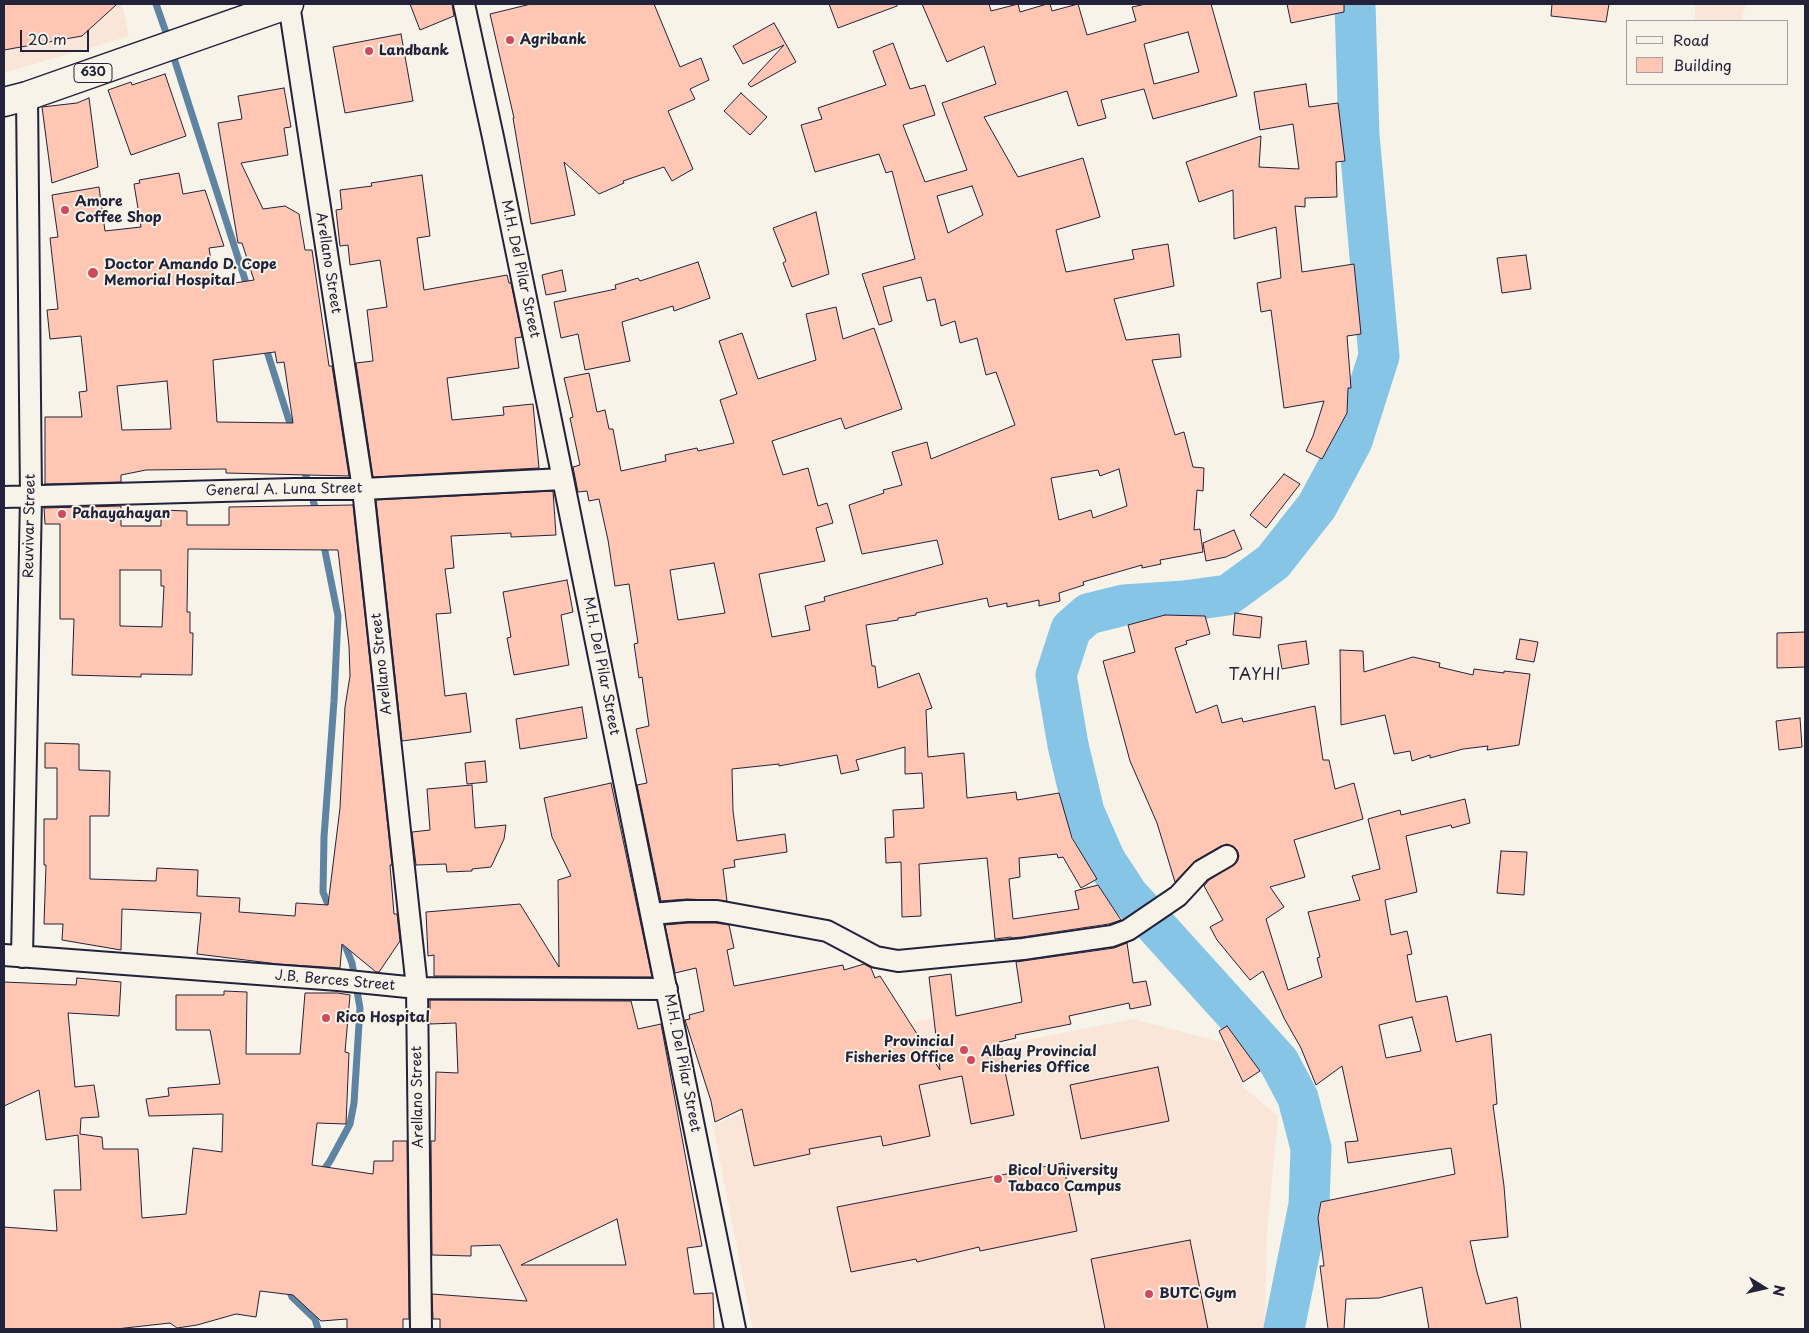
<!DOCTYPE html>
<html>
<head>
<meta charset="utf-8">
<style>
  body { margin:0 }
  #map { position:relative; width:1809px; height:1333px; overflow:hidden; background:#f7f3e8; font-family:"Playpen Sans",sans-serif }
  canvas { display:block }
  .frame { position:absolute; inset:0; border:5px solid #22223b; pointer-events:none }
  .legend { position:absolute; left:1626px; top:20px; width:162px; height:65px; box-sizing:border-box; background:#f7f3e8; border:1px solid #a29fa3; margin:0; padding:6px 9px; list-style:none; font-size:15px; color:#22223b }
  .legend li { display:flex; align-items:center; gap:10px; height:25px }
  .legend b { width:25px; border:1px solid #a29fa3 }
  .north { position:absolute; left:1739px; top:1263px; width:50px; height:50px; -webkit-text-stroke:4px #f7f3e8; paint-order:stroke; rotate:100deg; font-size:14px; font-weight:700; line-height:20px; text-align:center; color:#22223b }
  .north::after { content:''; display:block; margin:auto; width:18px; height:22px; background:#22223b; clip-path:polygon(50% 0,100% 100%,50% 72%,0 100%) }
  .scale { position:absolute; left:20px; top:30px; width:69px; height:22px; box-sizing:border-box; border:2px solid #22223b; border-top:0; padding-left:6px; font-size:15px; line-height:18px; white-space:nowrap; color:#22223b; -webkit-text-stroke:4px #f7f3e8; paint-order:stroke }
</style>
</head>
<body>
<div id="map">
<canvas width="1809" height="1333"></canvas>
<div class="frame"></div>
<ul class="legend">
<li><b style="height:6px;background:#f7f3e8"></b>Road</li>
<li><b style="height:14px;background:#ffc6b3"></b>Building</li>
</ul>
<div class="north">N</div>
<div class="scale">20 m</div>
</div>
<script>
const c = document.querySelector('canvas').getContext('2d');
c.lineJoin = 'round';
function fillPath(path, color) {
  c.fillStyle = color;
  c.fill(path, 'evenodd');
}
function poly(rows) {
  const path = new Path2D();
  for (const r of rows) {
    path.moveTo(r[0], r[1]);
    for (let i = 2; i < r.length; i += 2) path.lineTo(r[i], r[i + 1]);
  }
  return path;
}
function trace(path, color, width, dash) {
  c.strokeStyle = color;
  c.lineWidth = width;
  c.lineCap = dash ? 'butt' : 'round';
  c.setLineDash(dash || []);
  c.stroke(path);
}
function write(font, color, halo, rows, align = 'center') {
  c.font = font + ' "Playpen Sans",sans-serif';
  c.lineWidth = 4;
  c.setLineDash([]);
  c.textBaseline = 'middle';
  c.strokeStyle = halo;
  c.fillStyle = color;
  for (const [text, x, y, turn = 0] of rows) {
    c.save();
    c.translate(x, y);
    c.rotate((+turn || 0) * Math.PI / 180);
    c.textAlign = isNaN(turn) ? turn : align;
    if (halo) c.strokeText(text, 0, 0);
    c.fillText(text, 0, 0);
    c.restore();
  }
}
fillPath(poly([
  [4,4,122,4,129,36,4,73],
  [1695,4,1746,4,1741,21,1695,21],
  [994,1007,1002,1045,1133,1019,1221,1042,1244,1088,1278,1116,1267,1232,1265,1329,753,1329,713,1126,754,1107,918,1021]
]), '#f9e6d8');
trace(poly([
  [156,4,169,41],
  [172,52,248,289],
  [265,345,292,430],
  [303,466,317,514],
  [323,541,338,616,334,701,324,837,323,892,331,912],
  [321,1174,330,1161,350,1124,354,1103,360,1008,352,963,343,940],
  [288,1287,292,1297,315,1319,318,1329]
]), '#5f84a2', 7);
trace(poly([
  [1284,1329,1309,1205,1311,1148,1298,1098,1279,1062,1128,895,1105,860,1084,812,1068,745,1056,675,1071,629,1088,614,1124,605,1184,601,1228,595,1273,562,1317,506,1352,441,1379,356,1359,135,1355,4]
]), '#87c5e7', 41);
const building = poly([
  [4,4,117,4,82,36,4,50,4,4],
  [410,4,452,4,454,16,420,30,410,4],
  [531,4,654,4,680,67,701,58,709,80,690,89,695,99,668,111,693,169,672,181,664,167,623,181,624,183,599,194,564,162,575,215,531,224,513,118,514,118,490,14,531,4],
  [829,4,897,4,897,6,838,28,829,4],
  [922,4,989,4,991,11,1018,4,1020,12,1047,4,1050,4,1052,11,1078,4,1087,35,1136,21,1132,7,1146,4,1211,4,1237,96,1153,119,1144,89,1101,100,1106,118,1078,126,1067,91,984,117,1018,177,1083,158,1100,217,1056,230,1066,272,1134,259,1132,250,1168,244,1174,286,1114,299,1126,340,1179,334,1181,357,1152,360,1175,435,1184,432,1193,467,1204,468,1203,491,1197,490,1194,530,1200,529,1203,552,1160,560,1161,564,1142,568,1142,565,1083,582,1084,585,1059,593,1060,601,1039,606,1039,600,1007,607,1007,603,989,607,987,598,916,613,916,615,898,618,898,620,866,625,872,666,875,666,878,688,919,673,932,708,926,710,928,757,964,753,967,798,1016,792,1017,800,1059,793,1072,838,1097,879,1081,888,1063,857,1058,858,1057,854,1019,858,1020,877,1009,879,1013,919,1079,909,1075,891,1098,885,1121,920,1109,924,1022,937,1012,938,1011,937,995,939,987,858,919,864,921,916,902,917,901,862,886,863,885,838,894,837,893,810,924,808,922,773,905,774,905,747,856,760,859,770,841,774,837,755,779,766,779,764,732,769,733,811,737,841,785,834,787,852,734,860,735,867,723,869,727,901,687,899,661,901,637,785,647,783,636,729,649,726,642,677,639,678,634,644,638,643,629,584,615,586,608,540,599,499,589,501,587,491,578,492,573,467,580,465,570,418,573,417,564,378,589,373,597,412,605,410,609,429,613,429,621,471,666,461,665,455,697,448,698,451,734,443,720,400,737,394,719,341,742,333,758,379,816,360,806,314,836,307,843,339,874,328,902,409,845,429,841,418,772,441,783,475,808,468,818,506,827,503,833,523,816,528,825,561,759,574,772,637,810,630,805,606,825,601,824,597,943,564,937,540,862,554,849,505,884,493,883,490,902,485,892,452,927,442,931,459,1015,425,996,372,986,375,977,338,960,343,955,321,941,326,935,299,927,301,921,277,883,287,892,321,879,325,862,274,915,259,892,171,886,173,879,154,815,172,801,125,822,119,818,108,886,85,873,51,893,43,910,89,925,85,935,115,903,125,925,182,967,170,942,103,996,84,984,46,947,62,922,4],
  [1188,32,1199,72,1154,84,1144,44,1188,32],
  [972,186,983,215,948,233,937,196,972,186],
  [1119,469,1127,506,1093,518,1091,510,1059,520,1051,478,1098,470,1100,476,1119,469],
  [714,563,725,613,678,620,670,570,714,563],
  [1287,4,1344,4,1344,12,1291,23,1287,4],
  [1552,4,1609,4,1606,22,1551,16,1552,4],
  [774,23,796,62,751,87,748,84,784,45,743,64,733,46,774,23],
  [401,34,413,101,345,113,333,47,401,34],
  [165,74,186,136,131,155,108,90,131,82,132,85,165,74],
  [1306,84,1309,107,1338,103,1345,161,1336,162,1337,197,1305,198,1305,207,1295,206,1302,272,1354,264,1361,334,1347,336,1351,388,1348,388,1347,413,1322,459,1306,451,1313,436,1324,401,1284,408,1271,310,1261,312,1257,283,1281,278,1276,227,1234,239,1233,190,1199,202,1186,162,1261,136,1259,167,1299,169,1293,124,1260,130,1254,92,1306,84],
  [284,88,291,127,284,128,288,155,241,163,263,209,285,206,299,214,305,250,312,250,329,366,332,366,349,476,226,473,226,469,146,470,121,475,121,482,45,484,45,417,82,417,79,392,87,391,81,336,50,339,47,310,58,309,50,238,58,237,52,195,99,187,105,231,141,227,134,184,140,183,139,180,179,173,183,194,205,190,224,246,209,248,215,286,254,280,242,243,238,243,218,123,242,119,238,96,284,88],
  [275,352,277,363,284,362,293,423,217,422,213,360,275,352],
  [167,381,171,429,122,430,117,386,167,381],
  [741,93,767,117,750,135,724,111,741,93],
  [89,98,98,167,52,183,42,107,77,103,89,98],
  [422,175,430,236,417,238,424,290,507,275,509,283,511,283,522,337,515,338,519,368,447,378,452,420,504,415,503,407,533,404,539,468,373,477,356,363,373,361,367,310,387,307,380,260,350,265,348,245,340,246,336,210,342,209,340,190,372,186,371,183,422,175],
  [816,212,829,274,792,287,783,263,786,261,773,228,816,212],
  [1526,255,1531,289,1502,293,1497,258,1526,255],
  [698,262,710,298,674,311,673,306,622,322,630,361,585,370,578,334,561,338,554,302,616,289,615,285,638,278,640,281,698,262],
  [562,270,566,291,546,295,542,275,562,270],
  [1284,474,1300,484,1266,528,1250,515,1284,474],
  [553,491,556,535,511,537,511,533,451,536,454,568,445,569,451,613,436,614,445,696,466,693,471,732,402,741,376,500,553,491],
  [353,505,392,865,390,865,394,914,397,914,400,941,379,972,376,972,342,944,340,968,278,964,197,954,201,913,122,909,121,950,62,940,63,924,44,924,46,865,44,865,44,819,57,819,57,768,45,768,45,743,79,744,79,770,110,771,109,816,90,816,90,879,156,881,157,868,198,870,197,896,240,898,239,912,295,916,296,903,328,905,340,808,345,707,350,676,349,646,338,550,188,549,187,612,190,612,190,633,193,633,192,675,141,674,141,677,72,675,74,619,60,619,60,524,45,524,44,508,121,506,121,526,161,526,161,510,187,511,187,525,229,525,229,507,353,505],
  [120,570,161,570,161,586,164,586,162,627,120,626,120,570],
  [1234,530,1242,549,1226,557,1206,561,1203,543,1234,530],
  [567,580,573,612,561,615,569,665,514,675,507,638,511,637,503,592,567,580],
  [1235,613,1262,617,1260,638,1233,635,1235,613],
  [1165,615,1205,616,1210,634,1186,641,1187,644,1175,648,1196,713,1217,705,1222,723,1242,718,1243,722,1315,706,1323,760,1329,760,1335,789,1354,783,1363,819,1294,840,1305,877,1270,887,1284,907,1266,919,1288,990,1322,977,1317,958,1320,957,1308,912,1360,900,1352,876,1380,869,1368,819,1400,810,1401,815,1465,799,1470,823,1452,828,1451,825,1406,836,1417,892,1385,900,1391,935,1407,931,1412,954,1407,955,1416,1002,1447,996,1456,1042,1491,1034,1497,1104,1493,1105,1504,1186,1508,1237,1470,1241,1477,1272,1486,1304,1517,1297,1521,1329,1429,1329,1422,1287,1379,1298,1346,1299,1344,1329,1328,1329,1320,1266,1324,1266,1318,1218,1321,1202,1455,1174,1451,1148,1348,1163,1345,1142,1358,1141,1342,1066,1316,1085,1301,1048,1284,1018,1263,971,1250,980,1217,940,1210,927,1223,920,1204,886,1209,880,1237,862,1239,856,1237,850,1232,846,1227,844,1221,846,1195,861,1175,882,1157,823,1130,761,1103,661,1135,652,1128,625,1165,615],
  [1412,1017,1421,1051,1386,1058,1379,1025,1412,1017],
  [1805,632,1805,667,1777,668,1777,633,1805,632],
  [1520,639,1538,642,1534,662,1516,659,1520,639],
  [1306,641,1309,664,1282,669,1278,645,1306,641],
  [1340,650,1363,651,1364,672,1413,657,1440,663,1439,667,1473,675,1474,669,1504,673,1504,671,1530,674,1519,745,1487,750,1488,746,1463,749,1430,758,1430,755,1412,761,1410,751,1394,754,1385,715,1341,725,1340,650],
  [582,707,587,738,520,749,516,719,582,707],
  [1800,718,1802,747,1779,750,1776,721,1800,718],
  [485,761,487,782,467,784,465,763,485,761],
  [611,783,652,977,434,976,434,955,428,956,426,912,520,904,559,967,558,880,571,876,552,837,544,798,611,783],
  [472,785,475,828,506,825,504,839,491,867,472,869,472,871,447,872,446,864,416,865,412,832,430,830,427,789,472,785],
  [1501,851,1527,852,1524,895,1497,893,1501,851],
  [688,923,716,923,729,925,734,948,727,950,734,986,843,965,844,970,864,964,871,968,875,978,880,976,940,1070,929,977,951,974,956,1016,1022,1002,1016,962,1114,948,1127,943,1133,983,1146,981,1151,1005,1130,1009,1129,1003,1069,1016,1071,1024,1015,1035,1016,1038,999,1042,1014,1115,971,1124,962,1076,919,1085,930,1136,883,1146,881,1136,809,1149,810,1154,754,1166,742,1109,715,1122,711,1101,685,1020,690,1019,689,1015,704,1011,696,968,675,973,665,925,688,923],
  [77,978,121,982,119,1016,68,1013,75,1087,94,1085,99,1117,81,1118,80,1134,102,1137,103,1149,138,1149,142,1218,186,1214,193,1148,222,1152,223,1114,149,1116,146,1099,169,1096,168,1088,220,1084,210,1030,176,1030,176,995,224,995,224,991,247,992,246,1054,300,1054,305,993,338,993,350,995,345,1052,349,1053,346,1124,317,1123,312,1165,373,1174,374,1161,393,1161,393,1141,407,1141,409,1319,403,1319,403,1329,347,1329,347,1319,321,1321,293,1295,260,1291,256,1317,236,1314,197,1325,177,1328,170,1323,116,1329,4,1329,4,1227,57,1231,54,1190,81,1190,78,1135,46,1140,39,1090,4,1106,4,982,76,985,77,978],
  [430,1000,631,1001,638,1029,661,1024,702,1246,687,1248,694,1294,713,1293,714,1329,440,1329,440,1319,433,1319,432,1294,527,1301,500,1245,471,1246,471,1256,432,1255,431,1141,435,1141,436,1072,458,1073,456,1023,430,1024,430,1000],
  [617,1219,626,1265,521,1265,617,1219],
  [1227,1026,1260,1071,1243,1082,1219,1031,1227,1026],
  [1158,1067,1169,1121,1081,1139,1070,1085,1158,1067],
  [1063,1163,1077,1231,980,1251,979,1247,917,1262,916,1259,851,1272,837,1207,1063,1163],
  [1190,1240,1208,1329,1105,1329,1091,1259,1190,1240]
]);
fillPath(building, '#ffc6b3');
trace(building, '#22223b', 1);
const minor = poly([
  [289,4,363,489,417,988,421,1329],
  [464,4,493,137,563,479,735,1329],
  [4,497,294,489,363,489,563,479],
  [651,914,687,911,717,911,827,931,876,957,898,961,1023,949,1112,936,1128,930,1178,896,1201,871,1227,856],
  [4,955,338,980,417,988,667,989],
  [22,957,31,497,27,96]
]);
const primary = poly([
  [4,102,27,96,289,4]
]);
trace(minor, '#22223b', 24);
trace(primary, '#22223b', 31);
trace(minor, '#f7f3e8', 20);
trace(primary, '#f7f3e8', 28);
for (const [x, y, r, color] of [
  [510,40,5,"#d1495b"],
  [369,51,5,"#d1495b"],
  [65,210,5,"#d1495b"],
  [93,273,6,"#d1495b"],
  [62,514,5,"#d1495b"],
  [326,1018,5,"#d1495b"],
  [964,1050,5,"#d1495b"],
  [971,1060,5,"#d1495b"],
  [998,1179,5,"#d1495b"],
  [1149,1294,5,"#d1495b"]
]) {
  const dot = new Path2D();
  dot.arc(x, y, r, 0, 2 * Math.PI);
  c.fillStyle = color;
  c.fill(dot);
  trace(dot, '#f7f3e8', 2);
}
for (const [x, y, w] of [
  [93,73,38]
]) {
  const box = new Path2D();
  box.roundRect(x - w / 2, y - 9.5, w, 19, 4);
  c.fillStyle = '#f7f3e8';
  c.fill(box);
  trace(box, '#22223b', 1);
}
write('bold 12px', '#22223b', null, [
  ["630",93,73]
]);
write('bold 14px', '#22223b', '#f7f3e8', [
  ["Agribank",520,40],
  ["Landbank",379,51],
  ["Amore",75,202],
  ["Coffee Shop",75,218],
  ["Doctor Amando D. Cope",104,265],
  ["Memorial Hospital",104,281],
  ["Pahayahayan",72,514],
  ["Rico Hospital",336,1018],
  ["Provincial",954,1042,"right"],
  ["Fisheries Office",954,1058,"right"],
  ["Albay Provincial",981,1052],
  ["Fisheries Office",981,1068],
  ["Bicol University",1008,1171],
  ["Tabaco Campus",1008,1187],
  ["BUTC Gym",1159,1294]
], 'left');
write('14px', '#22223b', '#f7f3e8', [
  ["Arellano Street",328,263,81],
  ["M.H. Del Pilar Street",520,269,78],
  ["General A. Luna Street",284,490,-1],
  ["Reuvivar Street",30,526,-89],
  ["Arellano Street",382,664,-96],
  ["M.H. Del Pilar Street",601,666,79],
  ["J.B. Berces Street",335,981,5],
  ["M.H. Del Pilar Street",682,1063,79],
  ["Arellano Street",418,1097,-91]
]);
c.letterSpacing = '1px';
write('16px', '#22223b', '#f7f3e8', [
  ["TAYHI",1255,676]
]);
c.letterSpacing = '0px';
</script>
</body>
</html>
